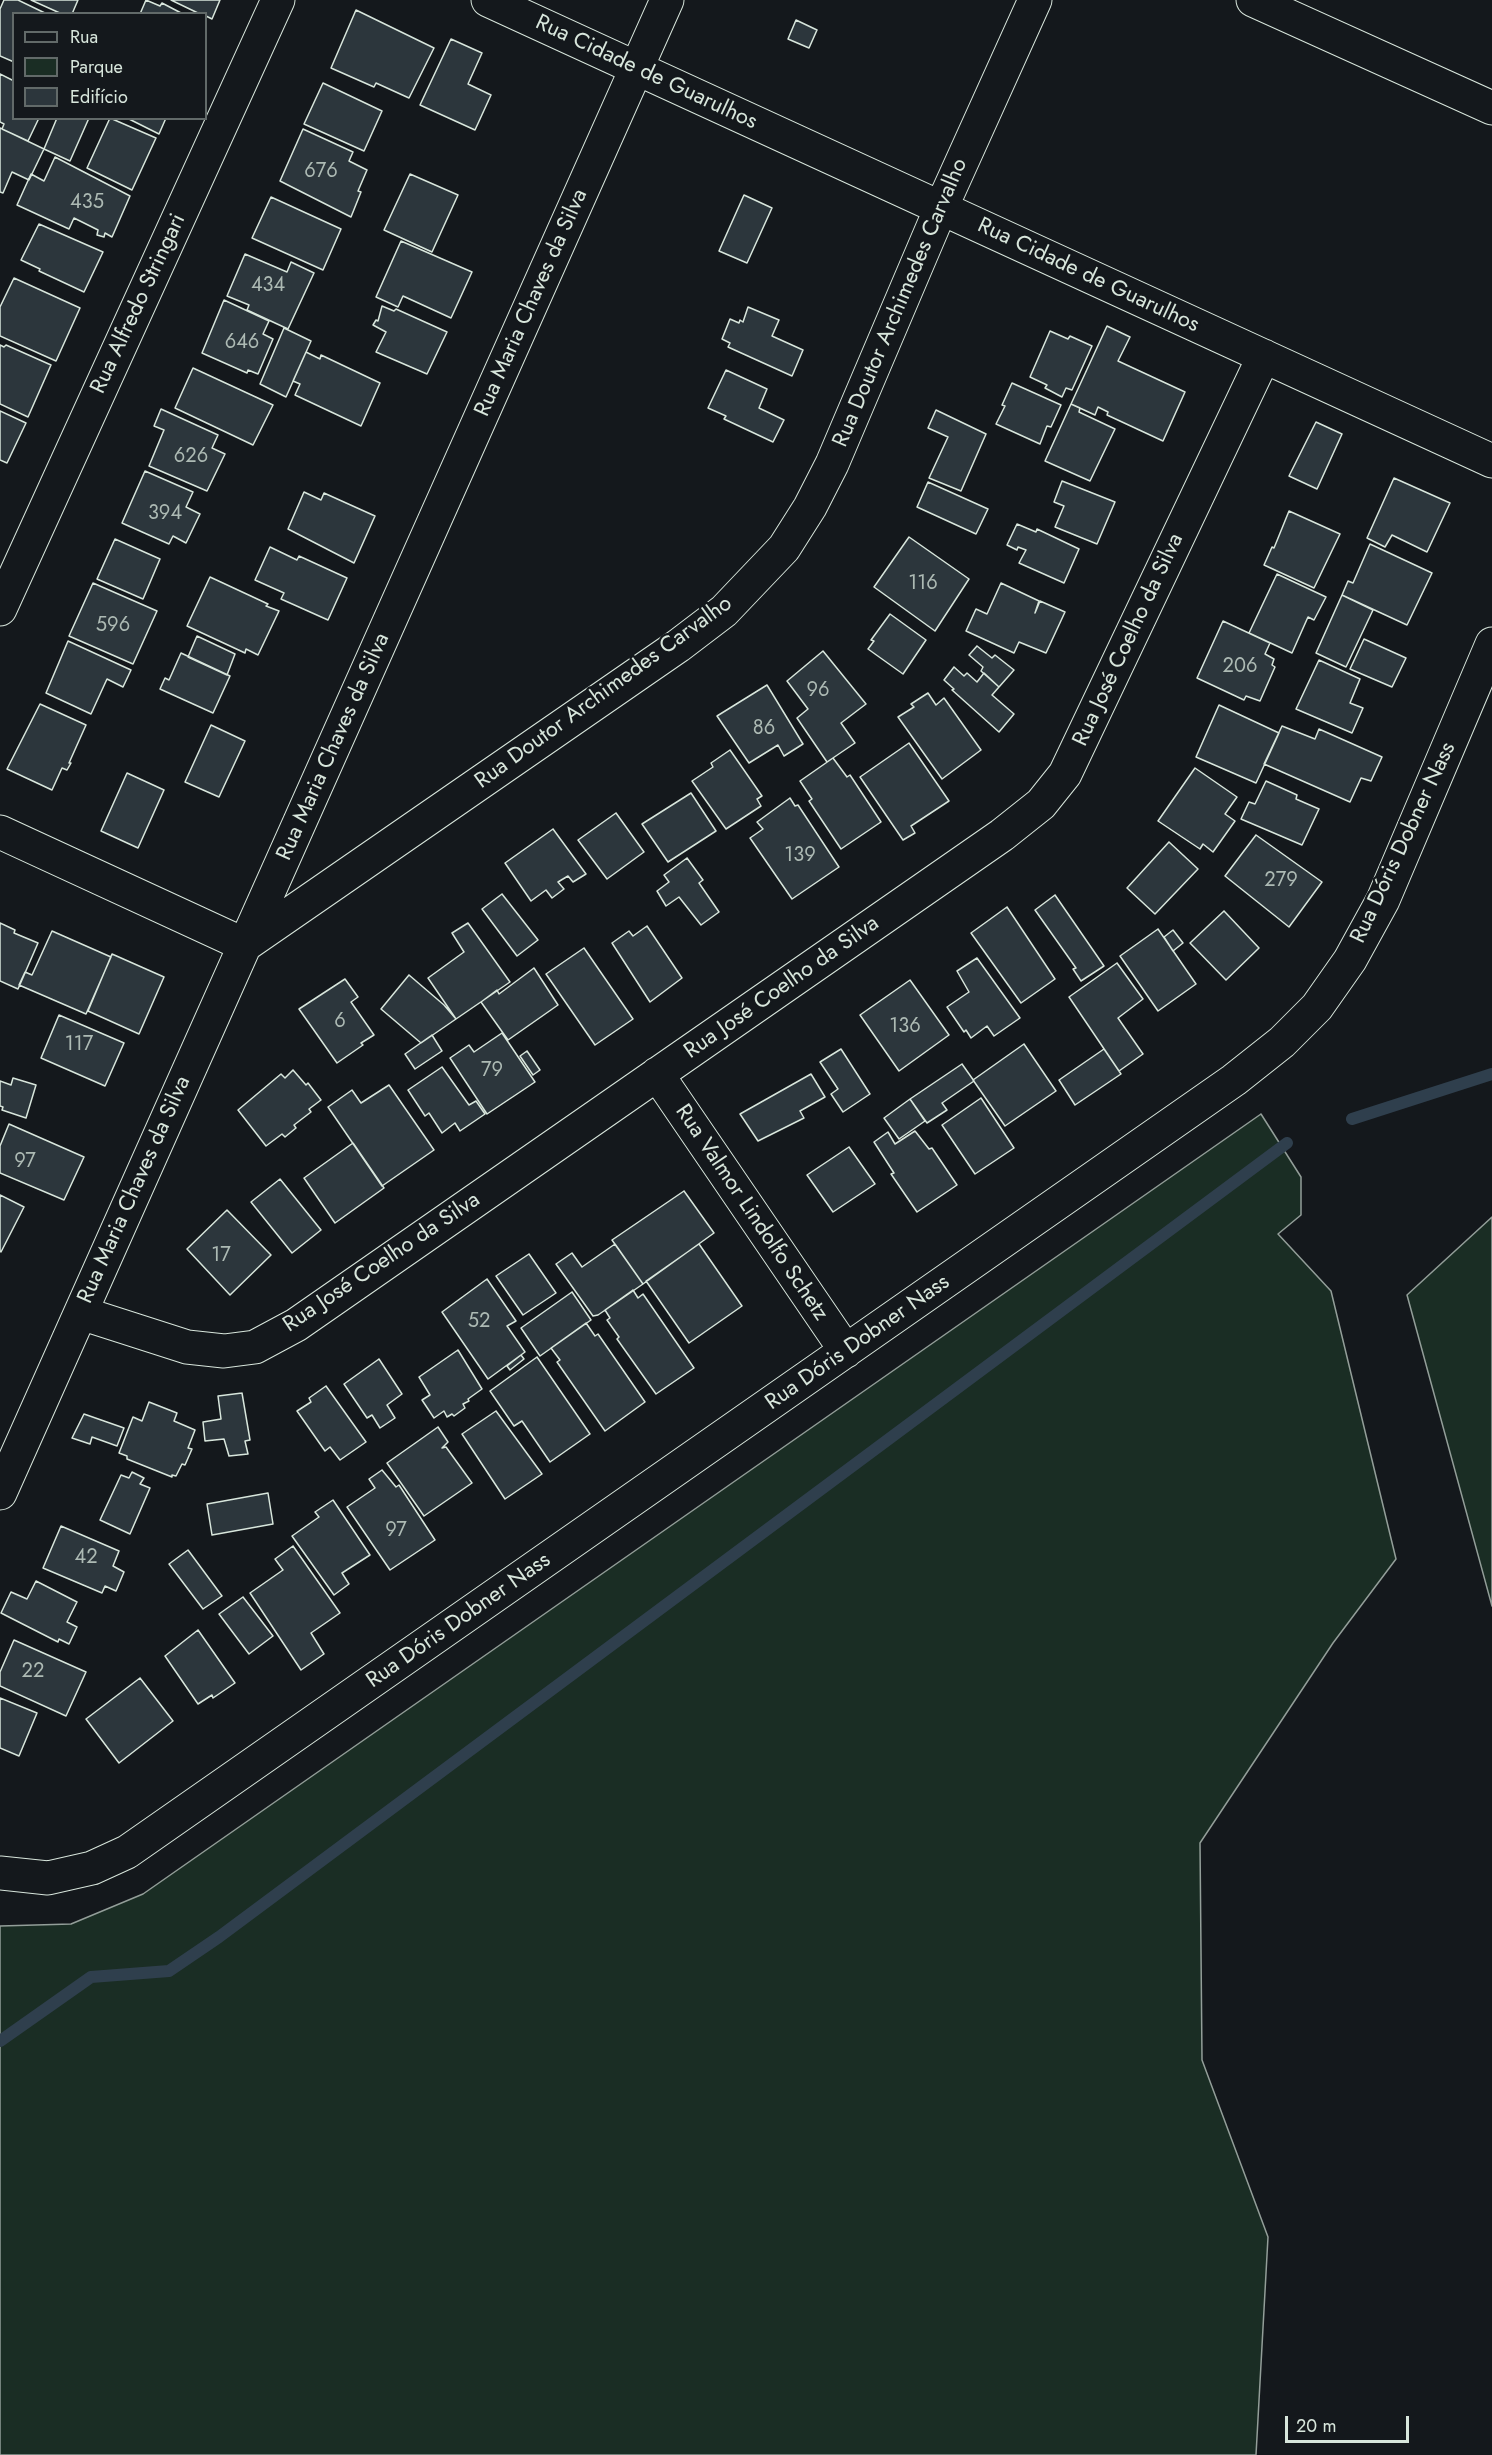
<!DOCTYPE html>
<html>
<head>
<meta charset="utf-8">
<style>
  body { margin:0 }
  #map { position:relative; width:1492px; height:2455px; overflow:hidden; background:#14181c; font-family:Jost,sans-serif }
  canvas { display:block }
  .legend { position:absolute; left:12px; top:12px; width:195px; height:108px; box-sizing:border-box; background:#14181c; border:2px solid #626a69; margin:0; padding:8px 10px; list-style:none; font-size:18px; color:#d8e6dc }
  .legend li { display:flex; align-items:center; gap:12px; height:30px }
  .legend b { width:30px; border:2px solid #626a69 }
  .scale { position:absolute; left:1285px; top:2416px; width:124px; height:27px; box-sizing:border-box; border:3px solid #d8e6dc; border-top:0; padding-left:8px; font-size:18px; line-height:21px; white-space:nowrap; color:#d8e6dc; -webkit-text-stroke:4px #14181c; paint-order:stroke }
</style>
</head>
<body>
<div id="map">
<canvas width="1492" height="2455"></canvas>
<ul class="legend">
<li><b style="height:8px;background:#14181c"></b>Rua</li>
<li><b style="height:16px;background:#1a2d24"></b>Parque</li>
<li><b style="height:16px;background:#2c363c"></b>Edifício</li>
</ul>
<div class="scale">20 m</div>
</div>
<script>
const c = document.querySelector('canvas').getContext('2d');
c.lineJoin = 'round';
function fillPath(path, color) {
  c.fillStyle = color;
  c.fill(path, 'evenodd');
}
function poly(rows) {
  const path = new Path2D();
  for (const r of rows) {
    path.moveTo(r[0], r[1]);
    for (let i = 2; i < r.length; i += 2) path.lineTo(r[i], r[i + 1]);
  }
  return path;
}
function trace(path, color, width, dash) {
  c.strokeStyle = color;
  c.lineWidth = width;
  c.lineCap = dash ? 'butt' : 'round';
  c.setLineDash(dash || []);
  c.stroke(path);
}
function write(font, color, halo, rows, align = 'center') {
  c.font = font + ' Jost,sans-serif';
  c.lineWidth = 4.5;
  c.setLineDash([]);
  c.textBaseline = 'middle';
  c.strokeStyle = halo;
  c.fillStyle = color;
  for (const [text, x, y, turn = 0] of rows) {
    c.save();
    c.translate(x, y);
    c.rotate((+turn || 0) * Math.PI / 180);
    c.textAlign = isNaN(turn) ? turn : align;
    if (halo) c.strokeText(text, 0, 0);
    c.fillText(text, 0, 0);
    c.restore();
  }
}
const green = poly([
  [1261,1114,1301,1177,1301,1215,1278,1234,1331,1291,1396,1559,1333,1643,1200,1843,1202,2060,1268,2237,1256,2455,0,2455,0,1926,71,1924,143,1894,1261,1114],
  [1492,1217,1492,1606,1407,1295,1492,1217]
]);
fillPath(green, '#1a2d24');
trace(green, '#939e99', 1.5);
trace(poly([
  [1352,1119,1492,1074],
  [0,2041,91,1977,169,1971,219,1937,1287,1143]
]), '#2f3f4d', 12);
const building = poly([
  [4,0,18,0,47,14,14,14,14,62,0,56,0,9,4,0],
  [31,0,78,0,72,14,62,14,31,0],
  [146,0,160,6,162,3,183,14,140,14,146,0],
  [171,0,220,0,212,19,206,16,206,14,200,14,171,0],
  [356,10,434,48,409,98,376,83,374,87,331,68,356,10],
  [796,20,817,30,809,48,788,39,796,20],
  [451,39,482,53,468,84,491,95,475,130,420,105,451,39],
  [0,74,14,81,14,118,39,118,28,141,2,129,4,124,0,122,0,74],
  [323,83,382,111,364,151,304,124,323,83],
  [57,118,89,118,70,161,44,149,57,118],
  [110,118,156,138,132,190,87,168,110,118],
  [127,118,166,118,159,134,127,118],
  [0,128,44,149,29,180,12,172,3,193,0,192,0,128],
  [303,129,353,152,349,161,367,170,358,191,361,192,351,217,280,181,303,129],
  [55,157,130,196,112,237,105,233,104,237,97,235,98,230,74,218,69,229,17,205,31,174,44,181,55,157],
  [410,174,458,195,432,252,384,230,410,174],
  [744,195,772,208,747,263,719,251,744,195],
  [271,197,341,229,323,270,252,238,271,197],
  [39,224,103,252,84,292,39,271,40,269,21,260,39,224],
  [401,241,472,272,451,318,403,296,398,307,376,297,401,241],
  [245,254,287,272,291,262,314,273,288,329,247,310,249,305,227,296,245,254],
  [14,278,80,308,56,361,0,336,0,307,14,278],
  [224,300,269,321,263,334,273,339,258,374,248,370,247,373,202,353,224,300],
  [382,306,394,311,396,309,447,332,427,374,376,352,386,332,373,325,376,320,378,321,382,306],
  [748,307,779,320,772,336,803,350,792,376,728,347,730,343,722,339,730,319,739,323,740,320,743,322,748,307],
  [1107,326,1130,337,1118,361,1185,392,1163,441,1107,415,1108,412,1098,407,1095,415,1071,404,1107,326],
  [284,328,311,341,286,397,260,384,284,328],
  [1050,331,1068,339,1070,336,1092,346,1072,390,1066,388,1062,397,1045,388,1047,385,1030,377,1050,331],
  [0,345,4,347,6,345,51,365,28,417,0,404,0,345],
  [306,352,320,359,321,355,380,383,361,426,295,395,300,384,293,381,306,352],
  [193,368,273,405,253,445,175,408,193,368],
  [726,370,767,389,759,408,784,420,773,442,724,419,726,416,708,408,726,370],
  [1012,383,1061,405,1051,427,1047,426,1040,444,996,424,1005,406,1002,405,1012,383],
  [1071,404,1080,408,1079,412,1115,429,1090,481,1045,461,1071,404],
  [161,409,218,435,212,448,225,454,207,491,149,466,164,430,154,426,161,409],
  [936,410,986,434,961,491,929,478,948,437,928,428,936,410],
  [0,411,26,423,7,463,0,460,0,411],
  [1316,422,1342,434,1317,489,1289,476,1316,422],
  [145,471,193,492,186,507,200,514,186,543,173,536,169,544,122,523,145,471],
  [1394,478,1450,503,1427,552,1392,535,1385,547,1367,538,1394,478],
  [1062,481,1115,502,1097,544,1055,527,1064,506,1054,502,1062,481],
  [928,482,988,509,976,534,917,507,928,482],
  [304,492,321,500,324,493,375,516,354,563,288,529,304,492],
  [1289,511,1340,534,1314,588,1264,565,1272,547,1274,548,1289,511],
  [1017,524,1036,532,1037,529,1079,549,1064,583,1019,563,1026,550,1018,547,1017,550,1007,545,1017,524],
  [909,537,969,579,935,631,874,587,909,537],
  [115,539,160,559,143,599,97,579,115,539],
  [1370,544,1432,573,1407,625,1342,595,1348,581,1353,583,1370,544],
  [270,547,297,560,299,556,347,578,328,620,281,599,284,593,255,580,270,547],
  [1277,574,1326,597,1314,620,1308,617,1292,653,1249,633,1277,574],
  [210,577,268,604,266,606,279,611,258,655,246,649,245,653,187,626,210,577],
  [93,583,157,611,133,664,69,636,93,583],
  [1001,583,1039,601,1035,613,1040,601,1065,612,1046,653,1019,642,1014,653,966,631,976,609,987,614,1001,583],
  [1342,595,1373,610,1346,667,1316,653,1342,595],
  [890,614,926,640,903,674,868,649,874,641,871,640,890,614],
  [1223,621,1270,643,1265,654,1274,659,1272,665,1275,667,1260,701,1246,696,1244,700,1197,678,1223,621],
  [197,636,235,654,227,675,188,657,197,636],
  [1364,639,1406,658,1392,687,1350,669,1364,639],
  [68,641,131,670,123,687,107,679,91,714,46,693,68,641],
  [977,646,992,658,995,655,1014,670,999,687,981,671,983,667,969,655,977,646],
  [823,651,866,704,841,723,855,743,827,762,797,718,808,709,787,681,823,651],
  [181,653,230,676,213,713,160,689,165,678,169,680,181,653],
  [1319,660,1360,679,1350,703,1363,708,1352,733,1296,709,1319,660],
  [954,667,964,676,967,673,977,682,984,673,999,687,992,695,1014,714,999,732,952,690,954,689,944,680,954,667],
  [767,685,803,744,784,756,778,745,749,763,717,716,767,685],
  [928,693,936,705,944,698,981,750,942,779,898,717,914,707,911,704,928,693],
  [40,704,86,725,69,763,71,763,67,770,62,768,52,790,7,769,40,704],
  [1219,705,1279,733,1256,783,1196,757,1219,705],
  [211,725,245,741,219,797,185,782,211,725],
  [1282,726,1315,739,1319,729,1382,757,1371,781,1361,778,1350,802,1264,764,1282,726],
  [909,743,949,801,911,826,915,833,903,840,860,777,909,743],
  [730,750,762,796,757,799,761,806,726,829,692,781,713,767,711,763,730,750],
  [833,758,847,777,850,775,881,822,841,849,809,801,812,799,800,781,833,758],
  [1195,768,1237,797,1225,814,1235,821,1213,852,1203,844,1200,849,1158,821,1195,768],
  [127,773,164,790,138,848,101,831,127,773],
  [1266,781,1297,795,1296,799,1319,809,1302,845,1241,819,1249,802,1255,804,1266,781],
  [691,793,716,831,668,862,642,824,691,793],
  [790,798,795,806,798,805,839,867,792,899,750,838,763,829,757,822,790,798],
  [616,813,644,852,607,879,578,840,616,813],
  [553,829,586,874,573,882,568,876,558,882,564,889,552,898,546,890,531,901,505,863,553,829],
  [1256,835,1322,882,1289,927,1225,876,1256,835],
  [1169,842,1198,869,1155,914,1127,888,1169,842],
  [687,858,703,880,699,883,719,912,701,925,679,897,666,906,657,891,669,882,664,875,687,858],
  [502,894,538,940,517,956,482,909,502,894],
  [1055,895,1104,966,1081,981,1073,969,1076,968,1035,910,1055,895],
  [1007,907,1055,979,1021,1003,971,933,1007,907],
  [1224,911,1259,948,1226,980,1190,943,1224,911],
  [0,923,15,930,14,933,38,943,18,989,0,981,0,923],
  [468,923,510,982,456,1019,428,978,464,952,452,933,468,923],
  [647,926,682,978,650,1002,612,943,629,931,633,936,647,926],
  [1158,929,1196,984,1158,1011,1120,956,1158,929],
  [1173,930,1183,943,1173,951,1164,937,1173,930],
  [52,931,111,957,86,1014,19,985,25,972,32,975,52,931],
  [584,948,633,1019,595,1045,546,974,584,948],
  [112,954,164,977,139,1034,88,1011,112,954],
  [977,958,1020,1018,994,1036,987,1026,971,1038,966,1030,964,1032,947,1007,969,992,957,971,977,958],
  [1117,963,1143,999,1118,1018,1143,1054,1119,1071,1069,997,1117,963],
  [534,968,558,1005,508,1040,481,1002,497,990,499,994,534,968],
  [409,975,444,1005,456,1019,421,1043,381,1009,409,975],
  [345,979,358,997,351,1002,374,1035,361,1043,363,1045,337,1063,299,1009,345,979],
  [910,980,949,1035,899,1071,860,1015,910,980],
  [59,1015,124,1043,105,1086,41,1058,59,1015],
  [502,1033,535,1082,487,1114,450,1058,469,1045,474,1052,502,1033],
  [432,1035,442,1051,415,1069,405,1054,432,1035],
  [1024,1044,1056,1091,1005,1126,973,1080,1024,1044],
  [841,1049,870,1094,843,1112,831,1094,838,1089,820,1062,841,1049],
  [1104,1049,1121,1074,1075,1105,1059,1080,1104,1049],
  [527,1051,540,1070,533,1075,520,1056,527,1051],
  [962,1064,974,1081,942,1103,947,1110,927,1123,910,1099,962,1064],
  [442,1067,469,1105,476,1101,485,1114,460,1131,455,1123,442,1133,429,1113,425,1116,408,1090,442,1067],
  [293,1070,306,1085,308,1083,321,1100,309,1109,311,1112,294,1125,296,1128,285,1137,282,1134,266,1146,238,1110,281,1074,285,1078,293,1070],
  [811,1074,825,1097,800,1111,804,1118,758,1141,740,1114,811,1074],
  [13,1078,36,1085,26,1118,2,1110,3,1107,0,1106,0,1081,11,1085,13,1078],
  [389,1085,434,1150,382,1186,328,1107,352,1090,361,1103,389,1085],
  [981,1098,1014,1148,975,1174,942,1125,981,1098],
  [910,1099,925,1121,899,1139,884,1118,910,1099],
  [9,1124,84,1157,64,1200,0,1173,0,1146,9,1124],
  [915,1131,929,1149,932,1148,957,1185,917,1212,891,1174,894,1173,874,1142,888,1132,895,1144,915,1131],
  [353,1143,384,1188,335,1223,304,1178,353,1143],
  [849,1147,875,1184,833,1212,807,1175,849,1147],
  [280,1179,321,1230,292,1253,251,1202,280,1179],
  [684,1191,714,1233,643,1284,612,1240,684,1191],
  [0,1195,24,1207,1,1252,0,1251,0,1195],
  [227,1210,271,1255,230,1295,187,1249,227,1210],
  [615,1244,643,1284,598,1315,593,1316,556,1264,572,1253,582,1267,615,1244],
  [699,1244,742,1306,689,1343,646,1281,699,1244],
  [529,1254,556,1293,523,1315,496,1276,529,1254],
  [487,1279,516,1321,507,1326,525,1352,488,1379,442,1312,487,1279],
  [633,1290,638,1298,643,1294,694,1368,656,1394,617,1339,619,1337,607,1320,610,1318,605,1310,633,1290],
  [572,1292,591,1320,540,1356,521,1328,572,1292],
  [586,1323,595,1336,598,1334,645,1402,605,1431,557,1362,560,1360,551,1348,586,1323],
  [458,1350,482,1389,468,1399,469,1401,463,1404,465,1408,454,1416,452,1414,447,1417,444,1411,434,1418,422,1400,430,1395,419,1377,458,1350],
  [521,1355,524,1359,510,1370,507,1366,521,1355],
  [537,1357,590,1434,550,1462,522,1421,514,1426,490,1391,537,1357],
  [379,1359,402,1394,387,1405,395,1418,380,1428,372,1415,367,1418,344,1384,379,1359],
  [326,1386,366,1442,340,1460,330,1447,325,1451,297,1411,311,1402,309,1398,326,1386],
  [242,1393,250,1440,245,1441,248,1454,229,1456,224,1439,205,1441,203,1422,221,1419,218,1396,242,1393],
  [149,1402,177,1413,174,1421,195,1430,188,1448,192,1449,185,1465,182,1464,176,1476,172,1475,172,1477,127,1459,127,1456,119,1453,133,1417,142,1421,149,1402],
  [496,1411,542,1474,505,1499,462,1434,496,1411],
  [84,1414,124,1428,117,1446,92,1437,90,1444,72,1438,84,1414],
  [438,1427,448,1442,442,1448,446,1447,472,1483,424,1516,387,1463,438,1427],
  [382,1470,396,1487,399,1485,435,1540,390,1570,347,1507,375,1488,369,1479,382,1470],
  [132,1472,144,1478,140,1484,150,1488,130,1534,100,1520,121,1475,129,1478,132,1472],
  [268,1493,273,1524,212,1535,207,1504,268,1493],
  [333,1500,370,1555,342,1573,349,1584,334,1595,292,1536,319,1517,315,1512,333,1500],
  [61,1526,119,1551,113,1566,124,1572,116,1591,105,1586,102,1593,43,1568,61,1526],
  [293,1546,340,1613,311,1633,324,1654,301,1670,250,1593,283,1570,275,1559,293,1546],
  [188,1550,222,1596,203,1609,169,1564,188,1550],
  [36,1581,77,1602,67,1622,77,1627,69,1644,59,1639,58,1642,1,1613,11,1592,27,1599,36,1581],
  [243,1597,273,1636,249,1654,219,1614,243,1597],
  [198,1630,235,1683,213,1698,212,1695,198,1704,165,1656,198,1630],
  [14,1640,86,1672,66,1716,0,1686,0,1672,14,1640],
  [140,1678,173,1721,119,1763,86,1719,140,1678],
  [0,1698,37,1713,19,1756,0,1748,0,1698]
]);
fillPath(building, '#2c363c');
trace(building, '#d8e6dc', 1.5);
const street = poly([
  [488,0,1492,461],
  [1253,0,1492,108],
  [0,609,278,0],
  [0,832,245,945,678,646,724,611,784,548,810,507,832,464,941,208,1035,0],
  [657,1074,846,1351],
  [81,1313,187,1347,224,1351,255,1347,296,1325,1002,835,1041,804,1065,774,1264,356],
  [0,1493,667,0],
  [0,1873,48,1878,92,1868,127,1852,1234,1080,1282,1042,1317,1007,1350,960,1383,900,1492,644]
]);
trace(street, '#d8e6dc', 35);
trace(street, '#14181c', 33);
write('20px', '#adbab4', null, [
  ["676",321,172],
  ["435",87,203],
  ["434",268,286],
  ["646",242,343],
  ["626",191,457],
  ["394",165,514],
  ["116",923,584],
  ["596",113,626],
  ["206",1240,667],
  ["96",818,691],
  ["86",764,729],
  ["139",800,856],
  ["279",1281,881],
  ["6",340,1022],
  ["136",905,1027],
  ["117",79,1045],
  ["79",492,1071],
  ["97",25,1162],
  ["17",221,1256],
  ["52",479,1322],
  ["97",396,1531],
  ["42",86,1558],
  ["22",33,1672]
]);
write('22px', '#d8e6dc', '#14181c', [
  ["Rua Cidade de Guarulhos",646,73,25],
  ["Rua Cidade de Guarulhos",1088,276,25],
  ["Rua Maria Chaves da Silva",532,303,-66],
  ["Rua Doutor Archimedes Carvalho",901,303,-67],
  ["Rua Alfredo Stringari",139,304,-65],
  ["Rua José Coelho da Silva",1129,640,-65],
  ["Rua Doutor Archimedes Carvalho",604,693,-36],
  ["Rua Maria Chaves da Silva",334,747,-66],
  ["Rua Dóris Dobner Nass",1404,843,-65],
  ["Rua José Coelho da Silva",782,988,-35],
  ["Rua Maria Chaves da Silva",135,1190,-66],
  ["Rua Valmor Lindolfo Schetz",751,1213,56],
  ["Rua José Coelho da Silva",382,1263,-34],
  ["Rua Dóris Dobner Nass",858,1343,-35],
  ["Rua Dóris Dobner Nass",459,1621,-35]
]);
</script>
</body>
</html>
